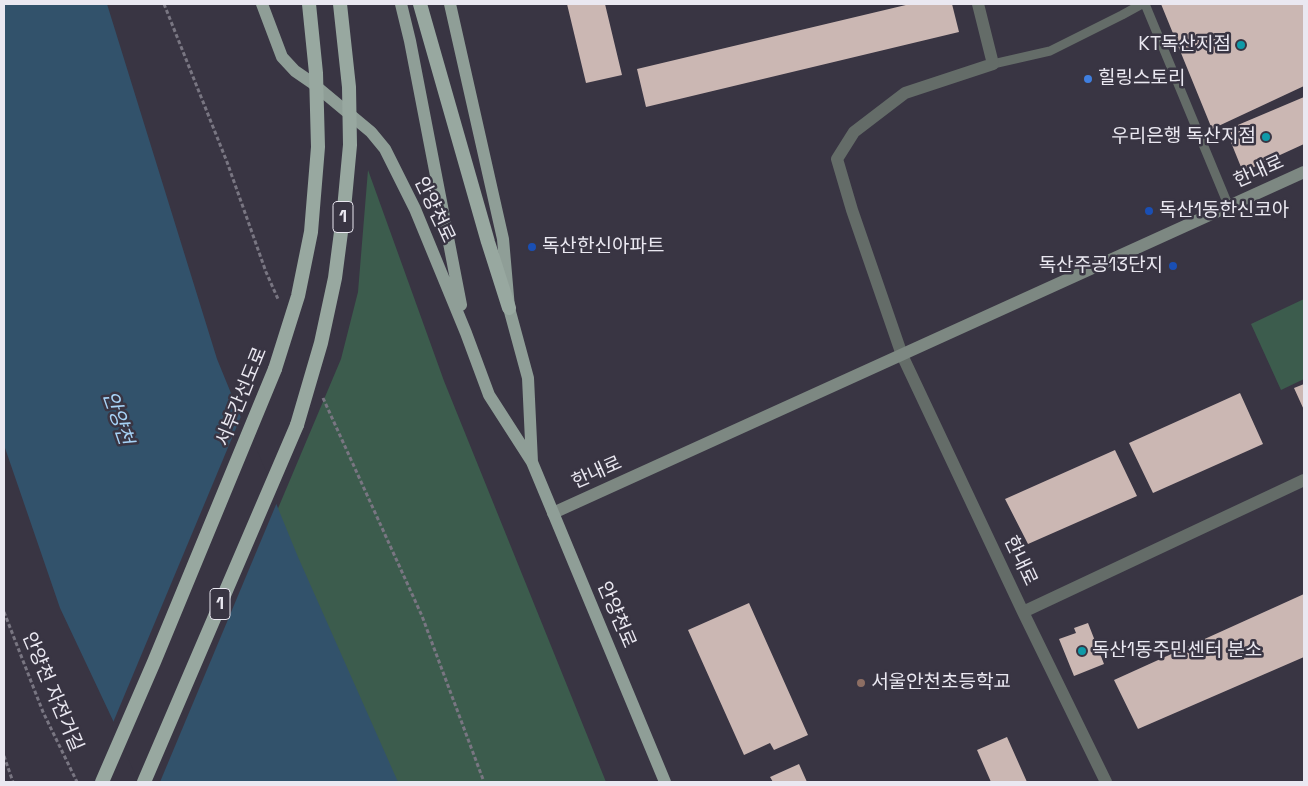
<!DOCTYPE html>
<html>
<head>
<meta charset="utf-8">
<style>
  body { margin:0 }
  #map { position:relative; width:1308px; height:786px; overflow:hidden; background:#393543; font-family:"Space Grotesk",sans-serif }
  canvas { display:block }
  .frame { position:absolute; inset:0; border:5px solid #eae8f1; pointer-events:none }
</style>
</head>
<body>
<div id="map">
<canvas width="1308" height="786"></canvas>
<div class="frame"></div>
</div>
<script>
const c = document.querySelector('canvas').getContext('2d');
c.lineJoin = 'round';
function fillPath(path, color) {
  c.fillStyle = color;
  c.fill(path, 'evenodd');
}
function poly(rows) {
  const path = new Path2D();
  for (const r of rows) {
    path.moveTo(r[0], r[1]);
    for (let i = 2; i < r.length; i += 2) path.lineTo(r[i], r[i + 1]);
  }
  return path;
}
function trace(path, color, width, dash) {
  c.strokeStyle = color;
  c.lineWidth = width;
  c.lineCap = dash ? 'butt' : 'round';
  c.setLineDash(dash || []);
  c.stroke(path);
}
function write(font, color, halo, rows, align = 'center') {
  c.font = font + ' "Space Grotesk","Noto Sans KR",sans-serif';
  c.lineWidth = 5;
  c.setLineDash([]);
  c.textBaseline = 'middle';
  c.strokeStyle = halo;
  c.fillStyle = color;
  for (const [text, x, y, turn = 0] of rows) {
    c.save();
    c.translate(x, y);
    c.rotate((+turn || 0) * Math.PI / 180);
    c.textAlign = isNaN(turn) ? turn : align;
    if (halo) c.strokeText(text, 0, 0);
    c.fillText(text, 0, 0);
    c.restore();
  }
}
fillPath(poly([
  [368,170,444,381,606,782,165,782,174,755,341,359,358,292],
  [1304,299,1304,379,1281,390,1251,324]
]), '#3c5c4d');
fillPath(poly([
  [4,4,107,4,217,359,298,557,398,782,142,782,60,608,4,445]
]), '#32526b');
fillPath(poly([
  [242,414,278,500,160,782,139,782,112,725]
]), '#393543');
fillPath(poly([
  [567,4,605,4,622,75,586,83],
  [910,4,952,4,959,32,646,107,637,69],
  [1161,4,1304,4,1304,86,1212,129],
  [1304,97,1304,144,1243,172,1226,130],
  [1304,384,1304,410,1294,388],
  [1240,393,1263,444,1153,493,1129,443],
  [1115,450,1137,496,1028,544,1005,499],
  [1304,594,1304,657,1138,729,1114,680],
  [749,603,808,735,774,750,770,743,744,755,688,630],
  [1088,623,1104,664,1074,676,1059,639,1076,633,1074,628],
  [1007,737,1027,782,991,782,977,750],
  [799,764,807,782,773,782,770,777]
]), '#cbb7b3');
trace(poly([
  [164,4,227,162,266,272,278,299],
  [323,398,422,616,484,782],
  [4,612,43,712,77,782],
  [4,756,13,782]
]), '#797682', 3, [4, 2.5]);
trace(poly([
  [1145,4,1229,207],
  [993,64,1050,51,1122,15,1142,4]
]), '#646c68', 9);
trace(poly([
  [978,4,993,64,905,93,854,132,837,159,852,210,902,355,1023,612,1106,782],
  [1023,612,1304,480]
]), '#646c68', 12);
trace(poly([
  [553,513,1304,172]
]), '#7d8882', 12);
trace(poly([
  [262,4,282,57,295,71,311,82,371,132,385,149,415,209,466,333,489,395,532,462,665,782],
  [401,4,410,41,461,305],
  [450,4,503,239,509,308,528,378,532,462]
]), '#8f9e97', 12);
trace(poly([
  [420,4,488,242,509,308],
  [102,782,154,662,275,369],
  [144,782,297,425]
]), '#98a8a0', 14);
trace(poly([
  [275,369,298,296,311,232,318,147,316,73,309,4],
  [297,425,321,343,335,278,344,209,350,145,349,87,340,4]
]), '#98a8a0', 14);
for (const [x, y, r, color] of [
  [1241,45,5,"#0f9aa8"],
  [1088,79,5,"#3f7fe0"],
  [1266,137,5,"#0f9aa8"],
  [1149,211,5,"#1a4fb4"],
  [532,247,5,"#1a4fb4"],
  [1173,266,5,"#1a4fb4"],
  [1082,651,5,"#0f9aa8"],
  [861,683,5,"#8d6e63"]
]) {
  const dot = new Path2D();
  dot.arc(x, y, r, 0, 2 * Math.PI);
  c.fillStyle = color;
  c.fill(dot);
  trace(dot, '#393543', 2);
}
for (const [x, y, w] of [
  [343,217,20],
  [220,604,20]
]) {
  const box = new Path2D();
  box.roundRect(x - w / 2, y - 15.5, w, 31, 4);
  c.fillStyle = '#393543';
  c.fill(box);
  trace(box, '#eae8f1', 1);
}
write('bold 18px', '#eae8f1', null, [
  ["1",343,217],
  ["1",220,604]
]);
write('19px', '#eae8f1', '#393543', [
  ["KT독산지점",1231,45,"right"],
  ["힐링스토리",1098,79],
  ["우리은행 독산지점",1256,137,"right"],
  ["독산1동한신코아",1159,211],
  ["독산한신아파트",542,247],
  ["독산주공13단지",1163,266,"right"],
  ["독산1동주민센터 분소",1092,651],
  ["서울안천초등학교",871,683]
], 'left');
write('19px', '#eae8f1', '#393543', [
  ["한내로",1259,172,-24],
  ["안양천로",434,210,65],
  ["서부간선도로",242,397,-68],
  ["한내로",597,473,-24],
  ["한내로",1020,561,65],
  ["안양천로",616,615,67],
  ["안양천 자전거길",52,692,67]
]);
write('italic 20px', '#a7d3f7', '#393543', [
  ["안양천",117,418,71]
]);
</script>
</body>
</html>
